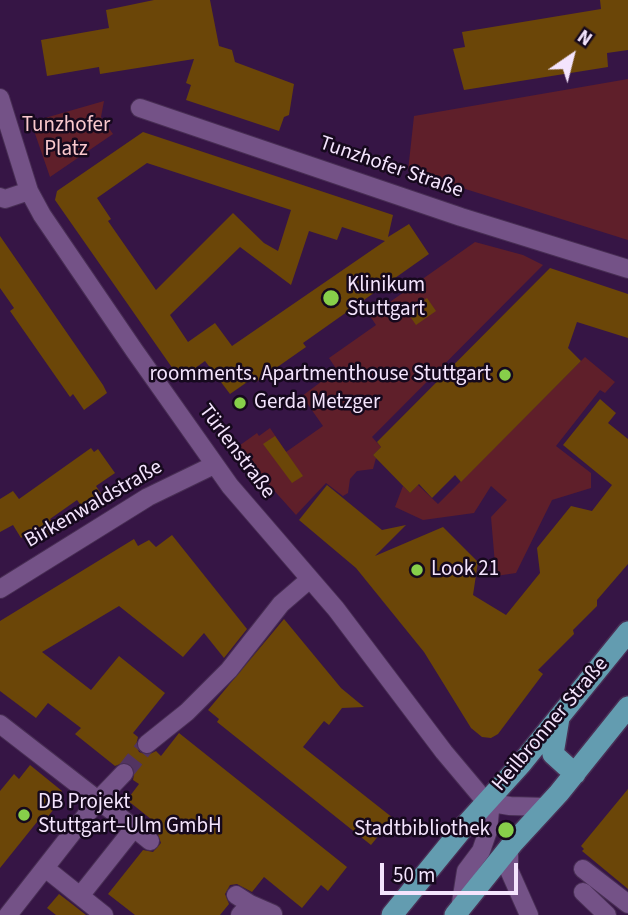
<!DOCTYPE html>
<html>
<head>
<meta charset="utf-8">
<style>
  body { margin:0 }
  #map { position:relative; width:628px; height:915px; overflow:hidden; background:#361545; font-family:"Source Sans 3",sans-serif }
  canvas { display:block }
  .north { position:absolute; left:537px; top:21px; width:70px; height:70px; -webkit-text-stroke:5px #16091d; paint-order:stroke; rotate:35deg; font-size:19px; font-weight:700; line-height:28px; text-align:center; color:#f4e4fd }
  .north::after { content:''; display:block; margin:auto; width:24px; height:32px; background:#f4e4fd; clip-path:polygon(50% 0,100% 100%,50% 72%,0 100%) }
  .scale { position:absolute; left:380px; top:863px; width:138px; height:32px; box-sizing:border-box; border:4px solid #f4e4fd; border-top:0; padding-left:9px; font-size:21px; line-height:24px; white-space:nowrap; color:#f4e4fd; -webkit-text-stroke:5px #16091d; paint-order:stroke }
</style>
</head>
<body>
<div id="map">
<canvas width="628" height="915"></canvas>
<div class="north">N</div>
<div class="scale">50 m</div>
</div>
<script>
const c = document.querySelector('canvas').getContext('2d');
c.lineJoin = 'round';
function fillPath(path, color) {
  c.fillStyle = color;
  c.fill(path, 'evenodd');
}
function poly(rows) {
  const path = new Path2D();
  for (const r of rows) {
    path.moveTo(r[0], r[1]);
    for (let i = 2; i < r.length; i += 2) path.lineTo(r[i], r[i + 1]);
  }
  return path;
}
function trace(path, color, width, dash) {
  c.strokeStyle = color;
  c.lineWidth = width;
  c.lineCap = dash ? 'butt' : 'round';
  c.setLineDash(dash || []);
  c.stroke(path);
}
function write(font, color, halo, rows, align = 'center') {
  c.font = font + ' "Source Sans 3",sans-serif';
  c.lineWidth = 5;
  c.setLineDash([]);
  c.textBaseline = 'middle';
  c.strokeStyle = halo;
  c.fillStyle = color;
  for (const [text, x, y, turn = 0] of rows) {
    c.save();
    c.translate(x, y);
    c.rotate((+turn || 0) * Math.PI / 180);
    c.textAlign = isNaN(turn) ? turn : align;
    if (halo) c.strokeText(text, 0, 0);
    c.fillText(text, 0, 0);
    c.restore();
  }
}
fillPath(poly([
  [628,79,628,240,408,171,414,116],
  [104,101,101,117,113,134,50,177,31,122],
  [475,242,523,255,543,265,372,437,381,447,373,455,376,458,373,469,357,471,350,479,348,493,343,496,326,483,296,515,236,448,257,433,259,436,270,428,286,452,323,426,302,396,337,370,329,358,376,325,370,316],
  [585,357,615,382,605,393,600,390,556,446,591,473,591,488,552,500,516,573,496,576,491,517,507,500,491,486,474,513,423,520,395,507,403,486,410,493,418,485,438,504]
]), '#5f1f2a');
fillPath(poly([
  [154,0,210,0,219,46,232,50,235,62,294,84,289,115,284,117,279,131,186,100,191,85,186,83,194,59,100,74,99,67,47,76,41,40,109,28,106,10],
  [600,0,628,0,628,50,607,53,608,67,464,90,453,49,465,47,462,32,601,9],
  [143,132,393,215,388,237,409,224,429,254,303,343,306,347,256,382,253,378,230,394,205,361,180,379,55,200,57,191],
  [147,163,291,210,278,251,264,243,233,213,156,290,108,221,111,219,97,198],
  [342,227,385,241,232,346,215,323,188,342,170,315,240,247,291,285,309,231,337,240],
  [0,236,103,385,107,393,84,410,73,394,70,397,10,311,14,308,0,288],
  [550,268,628,294,628,338,577,322,568,348,581,361,461,482,455,475,432,498,419,484,410,493,373,455,381,447,377,442],
  [427,298,436,311,416,325,407,312],
  [600,399,616,413,608,423,628,439,628,564,597,600,597,606,573,630,574,634,538,670,543,674,498,734,491,738,482,737,471,728,424,652,356,568,299,520,327,485,382,530,406,525,375,556,443,527,478,562,473,595,506,615,540,573,537,548,571,506,592,511,612,485,563,445],
  [275,436,303,476,292,483,263,444],
  [91,448,94,452,98,449,115,473,96,486,104,498,85,511,77,500,50,519,58,530,42,540,34,529,21,538,13,525,0,532,0,499,13,491,19,499],
  [172,535,247,629,224,658,204,633,183,657,119,606,42,652,91,690,119,656,165,693,133,733,138,737,136,745,139,752,148,755,156,751,161,756,179,733,347,867,328,891,321,885,302,908,264,877,252,892,237,884,230,885,225,894,229,904,220,915,135,915,108,894,143,850,153,852,161,843,157,832,161,827,127,800,139,784,133,780,135,769,126,762,115,766,75,734,81,728,48,703,36,718,0,691,0,621,134,539,138,546,149,540,156,547],
  [284,619,341,688,364,707,342,708,329,725,324,721,303,747,393,818,371,845,217,722,219,719,208,710],
  [30,765,62,791,51,805,54,809,45,820,41,817,0,868,0,791,14,774,19,779],
  [628,789,628,889,582,851,584,849,581,846],
  [59,894,72,904,86,915,56,915,47,908]
]), '#6b4608');
trace(poly([
  [124,773,147,744]
]), '#523461', 18, [18, 9]);
const minor = poly([
  [0,98,29,191,42,215,134,350,230,486,336,609,444,752,486,802,490,811,488,831,481,851,466,871,460,909],
  [140,108,461,217,628,269],
  [0,197,5,199,29,191],
  [0,589,148,497,214,465],
  [0,724,134,828,80,896],
  [147,744,187,712,229,670,281,604,310,579],
  [486,802,510,806,547,807],
  [134,828,150,841],
  [509,848,509,870,529,915],
  [45,868,104,915],
  [583,869,628,904],
  [583,892,607,915],
  [236,895,250,904,240,915],
  [250,904,273,914],
  [8,915,98,800,124,773]
]);
const major = poly([
  [559,718,553,754,575,774],
  [392,915,463,828,521,764,628,632],
  [455,915,513,843,559,793,628,707]
]);
trace(minor, '#482e54', 20);
trace(major, '#482e54', 24);
trace(minor, '#745287', 18);
trace(major, '#639cb0', 21);
for (const [x, y, r, color] of [
  [331,298,9,"#87cf4a"],
  [505,375,7,"#87cf4a"],
  [240,403,7,"#87cf4a"],
  [417,570,7,"#87cf4a"],
  [24,815,7,"#87cf4a"],
  [506,830,9,"#87cf4a"]
]) {
  const dot = new Path2D();
  dot.arc(x, y, r, 0, 2 * Math.PI);
  c.fillStyle = color;
  c.fill(dot);
  trace(dot, '#16091d', 2.5);
}
write('21px', '#f9c8cc', '#16091d', [
  ["Tunzhofer",66,126],
  ["Platz",66,150]
]);
write('21px', '#f4e4fd', '#16091d', [
  ["Tunzhofer Straße",391,168,19],
  ["Türlenstraße",236,452,53],
  ["Birkenwaldstraße",94,505,-30],
  ["Heilbronner Straße",551,725,-50]
]);
write('21px', '#f4e4fd', '#16091d', [
  ["Klinikum",347,286],
  ["Stuttgart",347,310],
  ["roomments. Apartmenthouse Stuttgart",491,375,"right"],
  ["Gerda Metzger",254,403],
  ["Look 21",431,570],
  ["DB Projekt",38,803],
  ["Stuttgart–Ulm GmbH",38,827],
  ["Stadtbibliothek",490,830,"right"]
], 'left');
</script>
</body>
</html>
